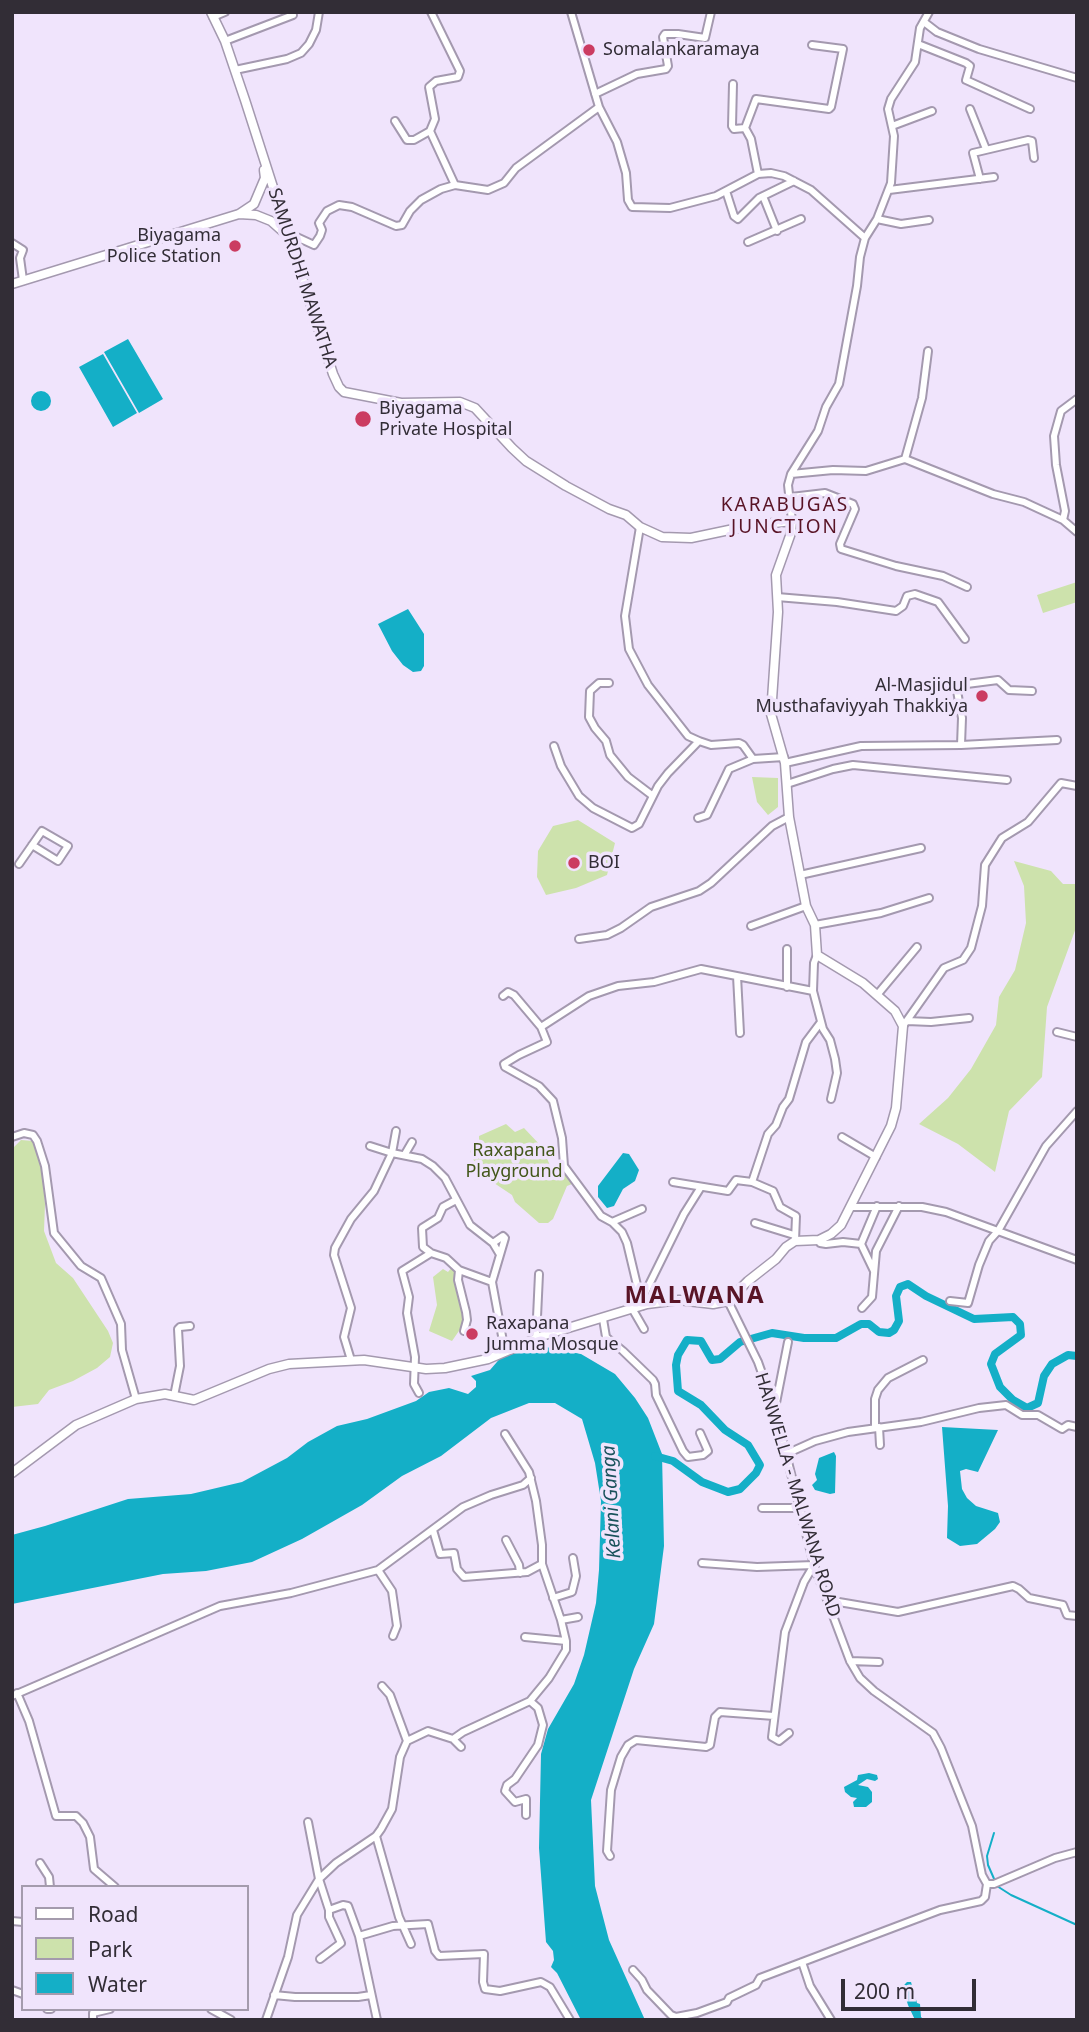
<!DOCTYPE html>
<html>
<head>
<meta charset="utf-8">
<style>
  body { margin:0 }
  #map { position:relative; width:1089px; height:2032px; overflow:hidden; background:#f0e4fc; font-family:"Noto Sans",sans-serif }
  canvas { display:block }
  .frame { position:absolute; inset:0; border:14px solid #322d36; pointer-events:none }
  .legend { position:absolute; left:21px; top:1885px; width:228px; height:126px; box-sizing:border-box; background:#f0e4fc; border:2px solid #a49bad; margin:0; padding:9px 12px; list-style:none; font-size:21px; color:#322d36 }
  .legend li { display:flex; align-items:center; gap:14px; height:35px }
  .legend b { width:35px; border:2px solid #a49bad }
  .scale { position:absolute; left:841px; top:1979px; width:135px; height:32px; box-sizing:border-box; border:4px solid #322d36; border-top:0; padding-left:9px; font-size:21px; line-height:24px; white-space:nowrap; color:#322d36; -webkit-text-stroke:5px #f0e4fc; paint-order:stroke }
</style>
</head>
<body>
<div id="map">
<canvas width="1089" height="2032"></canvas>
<div class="frame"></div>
<ul class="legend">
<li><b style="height:9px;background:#fff"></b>Road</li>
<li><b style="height:19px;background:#cde2ac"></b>Park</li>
<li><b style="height:19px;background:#14afc7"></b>Water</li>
</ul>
<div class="scale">200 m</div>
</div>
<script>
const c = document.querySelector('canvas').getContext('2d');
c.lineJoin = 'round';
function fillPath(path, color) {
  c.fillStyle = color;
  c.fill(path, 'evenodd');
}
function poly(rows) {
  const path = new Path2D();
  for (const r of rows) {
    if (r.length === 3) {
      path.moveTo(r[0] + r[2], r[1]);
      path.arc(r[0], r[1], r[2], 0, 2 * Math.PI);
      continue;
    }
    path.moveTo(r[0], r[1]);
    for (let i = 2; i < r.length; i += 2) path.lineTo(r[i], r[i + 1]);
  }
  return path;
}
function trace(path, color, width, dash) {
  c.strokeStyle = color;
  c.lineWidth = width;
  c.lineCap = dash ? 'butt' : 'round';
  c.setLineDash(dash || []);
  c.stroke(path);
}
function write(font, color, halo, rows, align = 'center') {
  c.font = font + ' "Noto Sans",sans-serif';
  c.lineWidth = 7;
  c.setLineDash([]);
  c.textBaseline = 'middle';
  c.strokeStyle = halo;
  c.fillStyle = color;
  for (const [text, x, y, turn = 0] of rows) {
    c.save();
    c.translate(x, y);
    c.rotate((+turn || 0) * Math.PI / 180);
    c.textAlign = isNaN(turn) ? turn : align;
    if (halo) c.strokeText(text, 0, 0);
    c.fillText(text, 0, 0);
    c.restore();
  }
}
fillPath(poly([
  [1077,582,1077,602,1043,613,1037,595],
  [752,777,778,778,778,807,768,815,757,802],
  [578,820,615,843,607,875,576,888,546,895,537,877,538,851,553,826],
  [1014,861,1051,871,1063,884,1077,884,1077,925,1047,1007,1042,1077,1009,1111,995,1172,958,1144,919,1124,948,1098,971,1069,996,1025,999,997,1015,970,1026,923,1024,886],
  [506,1124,515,1132,524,1128,542,1147,552,1170,561,1168,572,1184,567,1186,553,1219,548,1223,539,1223,515,1202,512,1195,482,1175,473,1159,470,1151,479,1145,479,1136],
  [21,1140,33,1141,41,1159,45,1204,44,1231,56,1263,73,1278,108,1331,113,1343,110,1357,97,1368,73,1381,49,1390,38,1404,12,1407,12,1149],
  [452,1267,457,1272,454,1280,463,1318,461,1328,452,1341,429,1331,437,1305,433,1277,443,1269,448,1272]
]), '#cde2ac');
fillPath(poly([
  [128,339,163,399,139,413,104,352],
  [103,354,137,413,113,427,79,367],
  [41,401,10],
  [408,609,424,634,424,666,421,671,413,672,403,665,392,651,378,624],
  [623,1153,629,1154,639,1170,635,1181,623,1189,614,1206,607,1208,598,1197,598,1186],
  [536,1345,581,1354,615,1374,635,1398,648,1418,662,1454,664,1546,654,1624,634,1669,591,1800,595,1886,609,1940,645,2020,581,2020,557,1973,551,1967,554,1960,553,1951,546,1942,539,1848,541,1754,548,1729,574,1684,584,1655,596,1603,599,1570,601,1501,595,1463,582,1419,555,1403,529,1403,491,1418,441,1456,402,1476,362,1505,302,1539,252,1562,206,1571,163,1574,12,1604,12,1535,45,1526,128,1499,191,1494,242,1482,287,1458,308,1442,337,1426,367,1419,416,1401,429,1392,449,1388,468,1394,476,1387,476,1381,471,1376,490,1370,503,1355,509,1355],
  [942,1427,998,1430,978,1472,966,1469,960,1471,962,1489,967,1498,976,1506,998,1513,1000,1522,995,1529,977,1544,960,1546,947,1538,948,1506],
  [834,1452,836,1456,835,1493,830,1494,815,1490,812,1485,817,1480,815,1474,819,1458],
  [869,1773,877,1775,878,1779,875,1781,867,1779,858,1785,868,1787,872,1792,872,1802,866,1807,854,1807,853,1802,857,1798,851,1797,845,1792,844,1787,857,1780,858,1775],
  [907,1982,911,1982,917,2003,920,2004,921,2017,924,2020,915,2020,908,2005,904,1992,904,1985]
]), '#14afc7');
trace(poly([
  [994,1833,987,1856,988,1865,995,1881],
  [997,1886,1011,1895,1077,1925]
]), '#14afc7', 2);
trace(poly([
  [655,1456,673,1461,702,1482,728,1492,740,1489,756,1473,760,1465,748,1445,725,1430,701,1405,678,1391,676,1365,678,1355,687,1340,701,1341,712,1360,720,1359,740,1342,772,1333,804,1338,836,1338,861,1324,869,1324,879,1332,889,1333,894,1330,899,1321,896,1296,900,1287,908,1284,926,1296,974,1319,1013,1317,1020,1324,1021,1335,995,1354,991,1364,1000,1387,1013,1400,1027,1408,1038,1403,1044,1376,1052,1364,1068,1355,1077,1356]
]), '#14afc7', 8);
const minor = poly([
  [431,12,460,71,458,77,436,81,429,87,435,119,430,131,455,185],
  [571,12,599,107],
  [213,17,225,12],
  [924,22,937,32,979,49,1077,78],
  [225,41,293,15],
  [918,44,966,63,970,66,966,80,1030,109],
  [235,70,287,59,301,53,309,44,316,30,319,12],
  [733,84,732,126,734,129,745,128,756,99,829,109,831,107,843,49,812,45],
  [595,94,637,74,666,69,668,66,663,37,665,34,678,34,705,38,711,12],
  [970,109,986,149],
  [395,121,407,140,414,140,430,131],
  [892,126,932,111],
  [745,128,751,139,758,174],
  [980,179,973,153,1028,140,1032,141,1034,158],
  [889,190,994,177],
  [726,191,734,216,738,219,759,198,794,181],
  [763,196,777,231],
  [877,219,901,224,929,220],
  [288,233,314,245,320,236,322,230,319,223,327,211,339,205,352,207,396,226,402,225,410,211,421,200,441,189,455,185,488,190,504,183,516,168,599,107,617,142,626,173,628,200,632,207,670,208,716,196,758,174,771,173,784,176,811,190,865,238],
  [748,242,801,219],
  [12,243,23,250,20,258,23,280],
  [905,459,922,398,928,351],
  [791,474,818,431,826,407,839,384,857,286,860,257,865,238,877,219,891,183,894,136,888,109,891,99,915,62,920,28,929,12],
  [791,497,825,493,853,504,855,509,840,544,841,549,896,566,943,576,967,587],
  [1063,520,1065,511,1056,465,1054,436,1061,411,1077,399],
  [792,521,788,485,791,474,833,470,866,471,905,459,993,494,1024,502,1063,520,1077,532],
  [640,527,625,616,629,649,648,685,688,736,699,741,711,745,739,743,743,745,753,759,784,757],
  [777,597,837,602,896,611,903,606,907,596,915,594,938,602,965,639],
  [609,683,599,683,590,691,589,717,595,728,606,741,610,755,628,777,653,796],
  [961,745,962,718,957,691,959,685,998,680,1009,690,1032,691],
  [554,746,561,766,579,796,593,808,632,828,639,824,658,786,668,773,699,741],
  [785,763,861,746,961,745,1057,740],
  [787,784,833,769,853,765,1007,780],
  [698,818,707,815,729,769,753,759],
  [19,864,42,831,68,846,58,861,32,845],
  [800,875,921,848],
  [815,925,881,913,929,898],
  [751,926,806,906],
  [579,939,607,935,621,928,651,907,699,891,711,883,772,826,789,817],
  [787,949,787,987],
  [817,955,814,963,813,991,823,1029,830,1040,835,1059,837,1073,831,1099],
  [737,976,740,1033],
  [877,995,917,947],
  [503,996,508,992,514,995,541,1027,547,1042,519,1055,504,1064,505,1067,539,1086,553,1101,562,1138,564,1166,601,1216,612,1222,622,1232,627,1243,642,1306],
  [907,1021,931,1022,969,1018],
  [903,1026,944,968,963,960,971,948,982,906,985,865,1002,838,1028,822,1061,783,1077,786],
  [541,1027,589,996,618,986,654,982,701,969,813,991],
  [1057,1032,1077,1037],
  [12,1137,24,1133,33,1135,37,1141,45,1166,54,1233,81,1266,101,1278,121,1324,122,1350,136,1399],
  [842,1137,876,1157],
  [370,1146,392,1153,396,1131],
  [405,1154,412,1142],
  [673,1182,728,1191,736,1180,752,1182],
  [456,1200,443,1207,438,1218,422,1228,423,1247,431,1253,446,1258,459,1270,492,1282],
  [851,1207,922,1207,946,1212,1077,1260],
  [612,1222,642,1209],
  [755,1223,794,1235],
  [819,1240,820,1243,826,1244,843,1242,861,1244],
  [795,1241,796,1216,780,1207,773,1191,752,1182,768,1134,776,1125,783,1107,789,1099,806,1042,821,1022],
  [493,1243,503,1236,505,1238,492,1282,505,1352],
  [459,1270,458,1280,466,1312,467,1320,464,1331],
  [874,1271,861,1244,877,1206],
  [642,1299,684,1214,701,1187],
  [728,1301,758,1362,775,1410,814,1565,850,1661,860,1678,874,1691,933,1733,941,1748,972,1826,982,1875,987,1884,994,1884,1055,1858,1077,1852],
  [950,1301,968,1303,979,1265,989,1241,998,1231,1046,1146,1077,1111],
  [862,1308,872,1297,876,1251,899,1206],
  [633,1310,644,1329],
  [603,1319,606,1337,623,1351,653,1380,655,1384,656,1395,683,1451,688,1457,703,1455,708,1451,700,1433],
  [536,1339,539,1274],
  [351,1360,344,1337,351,1308,334,1255,335,1248,351,1219,374,1191,392,1153,422,1159,433,1166,445,1178,470,1225,493,1243,499,1253],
  [419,1393,414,1384,415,1357,407,1313,409,1297,402,1271,431,1253],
  [174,1396,180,1366,178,1329,180,1327,190,1326],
  [775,1408,788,1342],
  [875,1427,875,1399,878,1390,888,1378,923,1360],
  [879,1427,880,1445],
  [786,1454,815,1441,848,1432,921,1422,979,1408,1006,1405,1022,1415,1038,1415,1062,1429,1068,1425,1077,1427],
  [762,1508,799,1508],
  [433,1530,440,1554,454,1553,457,1569,464,1577,527,1572,542,1564,542,1545,536,1501,529,1472,505,1434],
  [506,1540,519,1565,520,1573],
  [702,1563,757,1567,814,1565],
  [542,1564,561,1620,578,1617],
  [553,1598,572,1592,576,1576,573,1558],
  [827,1600,898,1612,1013,1586,1019,1589,1029,1598,1063,1605,1067,1615,1077,1616],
  [561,1620,566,1641],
  [393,1636,397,1626,392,1591,378,1570,463,1507,491,1495,523,1485,531,1478],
  [850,1661,879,1662],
  [382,1686,390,1695,407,1741],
  [17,1693,29,1721,56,1816,76,1816,83,1823,90,1837,94,1869,115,1887],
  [12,1696,220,1606,291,1593,378,1570],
  [789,1733,779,1741,772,1737,785,1632,804,1582,814,1565],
  [453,1739,463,1732,530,1701,549,1678,566,1650,566,1641,525,1637],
  [526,1815,526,1799,515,1802,505,1791,507,1785,515,1779,538,1745,543,1725,538,1708,530,1701],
  [308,1822,319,1879,329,1910,329,1917,341,1943,320,1959],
  [376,1836,399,1917,411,1944],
  [610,1856,607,1851,611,1790,621,1757,628,1745,636,1740,706,1747,710,1745,715,1717,720,1712,774,1716],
  [40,1863,49,1877,50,1887],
  [329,1910,343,1905,348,1906,359,1936,377,2020],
  [12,1921,23,1922],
  [359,1936,393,1926,428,1924,435,1951,439,1956,484,1954,483,1982,485,1989,500,1991,541,1982,550,1987,570,2020],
  [802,1962,810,1986,831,2020],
  [633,1970,642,1980,647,1990,671,2015,676,2017,697,2013,727,2002,729,1998,756,1985,760,1978,940,1910,981,1901,985,1897,987,1884],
  [12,1990,23,1994],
  [274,1995,295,1997,358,1997,371,1995],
  [47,2009,51,2009],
  [211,2009,231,2020],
  [93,2020,93,2013,110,2009],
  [266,2020,288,1957,297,1915,319,1879,336,1863,376,1836,381,1829,392,1809,400,1757,407,1741,428,1731,453,1739,461,1747]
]);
const major = poly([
  [239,214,256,215,271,221,289,237],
  [12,284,239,214,254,204,265,178,264,170],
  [12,1473,76,1425,136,1399,165,1394,194,1400,269,1369,289,1364,364,1360,426,1369,445,1368,488,1359,545,1335,647,1304,679,1300,713,1304,728,1301,748,1281,776,1259,786,1247,795,1241,819,1240,831,1234,841,1225,891,1126,896,1108,903,1026,895,1011,863,983,817,955,815,925,806,906,789,817,785,763,771,714,778,612,776,575,791,533,792,521,748,526,691,538,662,537,640,527,626,515,609,509,566,486,526,461,512,448,475,408,460,402,401,403,344,392,339,387,333,374,245,100,225,41,211,12]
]);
trace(minor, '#a499af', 10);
trace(major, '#a499af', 11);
trace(minor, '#fff', 6);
trace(major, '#fff', 8);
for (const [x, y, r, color] of [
  [589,50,7,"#cb3c61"],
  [235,246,7,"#cb3c61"],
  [363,419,9,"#cb3c61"],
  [982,696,7,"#cb3c61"],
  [574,863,7,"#cb3c61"],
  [472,1334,7,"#cb3c61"]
]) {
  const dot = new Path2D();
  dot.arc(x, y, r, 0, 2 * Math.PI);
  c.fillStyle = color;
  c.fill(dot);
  trace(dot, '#f0e4fc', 2.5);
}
write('18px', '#322d36', '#f0e4fc', [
  ["Somalankaramaya",603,50],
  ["Biyagama",221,236,"right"],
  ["Police Station",221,257,"right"],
  ["Biyagama",379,409],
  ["Private Hospital",379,430],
  ["Al-Masjidul",968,686,"right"],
  ["Musthafaviyyah Thakkiya",968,707,"right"],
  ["BOI",588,863],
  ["Raxapana",486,1324],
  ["Jumma Mosque",486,1345]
], 'left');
write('18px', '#322d36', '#f0e4fc', [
  ["SAMURDHI MAWATHA",302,278,72],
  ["HANWELLA - MALWANA ROAD",797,1495,73]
]);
write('18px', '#43571a', '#f0e4fc', [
  ["Raxapana",514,1151],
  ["Playground",514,1172]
]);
c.letterSpacing = '2px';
write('19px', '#591426', '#f0e4fc', [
  ["KARABUGAS",785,506],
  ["JUNCTION",785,528]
]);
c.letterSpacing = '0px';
write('italic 19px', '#1a525c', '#f0e4fc', [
  ["Kelani Ganga",612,1502,-93]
]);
c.letterSpacing = '2px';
write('bold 24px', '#591426', '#f0e4fc', [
  ["MALWANA",695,1296]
]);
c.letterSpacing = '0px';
</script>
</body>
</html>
